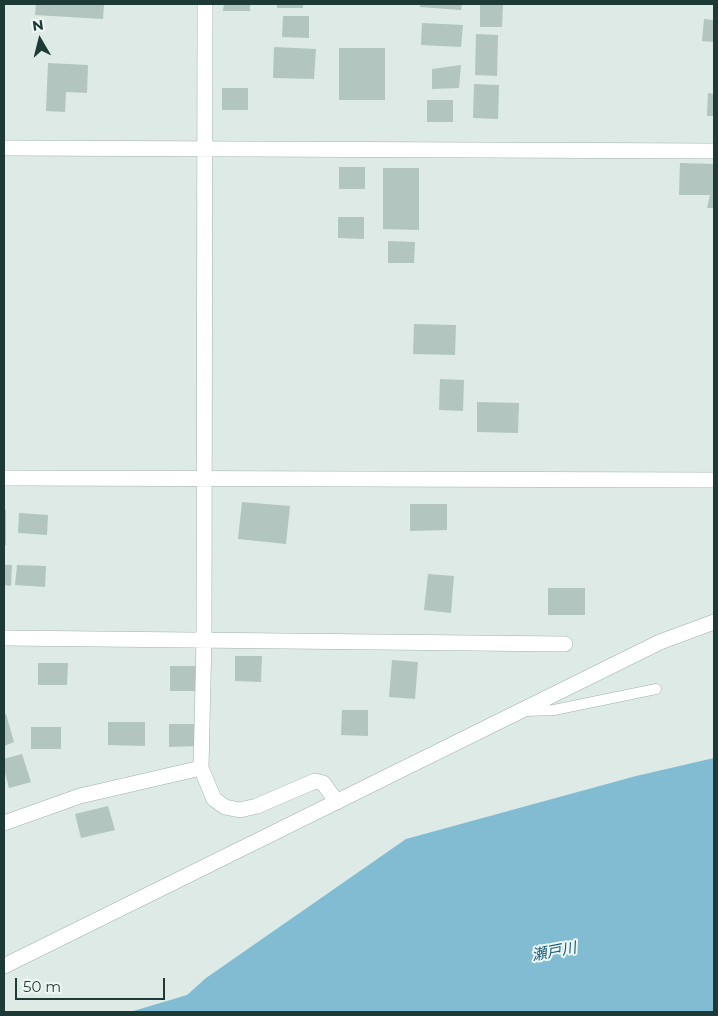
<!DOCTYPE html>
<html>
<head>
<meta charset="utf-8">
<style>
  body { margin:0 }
  #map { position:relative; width:718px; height:1016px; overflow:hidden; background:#ddeae6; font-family:Montserrat,sans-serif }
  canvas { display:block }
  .frame { position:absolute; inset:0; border:5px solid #1e3a36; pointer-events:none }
  .north { position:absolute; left:15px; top:15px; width:50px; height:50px; -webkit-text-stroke:4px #edf7f3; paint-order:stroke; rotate:352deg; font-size:14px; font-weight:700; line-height:20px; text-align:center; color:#1e3a36 }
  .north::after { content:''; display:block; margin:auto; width:18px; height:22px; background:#1e3a36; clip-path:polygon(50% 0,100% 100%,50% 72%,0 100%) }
  .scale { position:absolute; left:15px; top:978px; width:150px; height:22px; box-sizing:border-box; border:2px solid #1e3a36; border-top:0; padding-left:6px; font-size:15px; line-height:18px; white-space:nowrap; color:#1e3a36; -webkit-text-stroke:4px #edf7f3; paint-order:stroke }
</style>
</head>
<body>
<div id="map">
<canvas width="718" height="1016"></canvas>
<div class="frame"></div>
<div class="north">N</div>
<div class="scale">50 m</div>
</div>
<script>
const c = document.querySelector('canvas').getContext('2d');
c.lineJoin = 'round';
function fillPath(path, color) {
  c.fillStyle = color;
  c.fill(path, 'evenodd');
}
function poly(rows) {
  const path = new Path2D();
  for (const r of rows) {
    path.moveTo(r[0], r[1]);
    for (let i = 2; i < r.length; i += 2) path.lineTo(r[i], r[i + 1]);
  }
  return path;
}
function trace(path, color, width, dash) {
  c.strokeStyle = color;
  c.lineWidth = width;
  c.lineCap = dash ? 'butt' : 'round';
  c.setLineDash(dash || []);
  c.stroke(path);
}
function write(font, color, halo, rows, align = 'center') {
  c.font = font + ' Montserrat,"Noto Sans JP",sans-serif';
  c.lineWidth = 4;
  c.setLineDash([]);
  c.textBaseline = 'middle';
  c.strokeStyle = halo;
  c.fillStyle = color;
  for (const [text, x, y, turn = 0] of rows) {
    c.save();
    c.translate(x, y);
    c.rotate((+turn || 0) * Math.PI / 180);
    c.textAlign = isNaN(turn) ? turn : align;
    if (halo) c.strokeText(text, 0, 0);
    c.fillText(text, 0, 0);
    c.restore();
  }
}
fillPath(poly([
  [714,758,714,1012,130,1012,187,995,206,978,406,839,636,776]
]), '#82bcd2');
fillPath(poly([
  [36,4,104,4,103,19,35,15],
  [224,4,250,4,250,11,223,11],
  [277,4,303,4,303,8,277,8],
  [420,4,462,4,461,10,420,7],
  [480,4,503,4,502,27,480,27],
  [283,16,309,16,309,38,282,37],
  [704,19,714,20,714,42,702,41],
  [422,23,463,25,461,47,421,45],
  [476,34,498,35,497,76,475,75],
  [274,47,316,49,314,79,273,78],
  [339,48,385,48,385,100,339,100],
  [48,63,88,65,87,93,66,92,65,112,46,111],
  [461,65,459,88,432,89,432,69],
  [474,84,499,85,498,119,473,118],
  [222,88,248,88,248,110,222,110],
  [708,93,714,94,714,116,707,116],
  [427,100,453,100,453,122,427,122],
  [680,163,714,164,714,208,707,208,710,195,679,195],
  [339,167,365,167,365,189,339,189],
  [383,168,419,168,419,230,383,229],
  [338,217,364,217,364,239,338,238],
  [388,241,415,242,414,263,388,263],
  [414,324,456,325,455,355,413,354],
  [440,379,464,380,463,411,439,410],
  [477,402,519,403,518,433,477,432],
  [242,502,290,506,286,544,238,539],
  [410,504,447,504,447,530,410,531],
  [4,510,6,510,6,545,4,545],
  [19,513,48,515,47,535,18,533],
  [4,565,12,565,11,586,4,585],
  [17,565,46,566,45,587,15,585],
  [428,574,454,576,451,613,424,610],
  [548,588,585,588,585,615,548,615],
  [235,656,262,656,261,682,235,681],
  [392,660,418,662,415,699,389,697],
  [38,663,68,663,67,685,38,685],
  [170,666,197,666,197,691,170,691],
  [342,710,368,710,368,736,341,735],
  [6,714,14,742,4,746,4,715],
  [108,722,145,722,145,746,108,745],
  [169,724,198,724,198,746,169,747],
  [31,727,61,727,61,749,31,749],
  [22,754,31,782,9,788,4,769,4,759],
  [108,806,115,830,81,838,75,814]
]), '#b2c5bf');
const lane = poly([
  [525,711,554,710,656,689]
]);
const street = poly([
  [205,4,204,639,201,768,214,799,225,807,240,810,257,806,315,781,323,783,337,802],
  [4,148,714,151],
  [4,478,714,480],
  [4,638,565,644],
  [4,823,80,796,201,768],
  [4,966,660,642,714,622]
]);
trace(lane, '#a0b2ae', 11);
trace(street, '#a0b2ae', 16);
trace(lane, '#fff', 10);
trace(street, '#fff', 15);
write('italic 15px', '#175b77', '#edf7f3', [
  ["瀬戸川",554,952,-11]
]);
</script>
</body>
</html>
